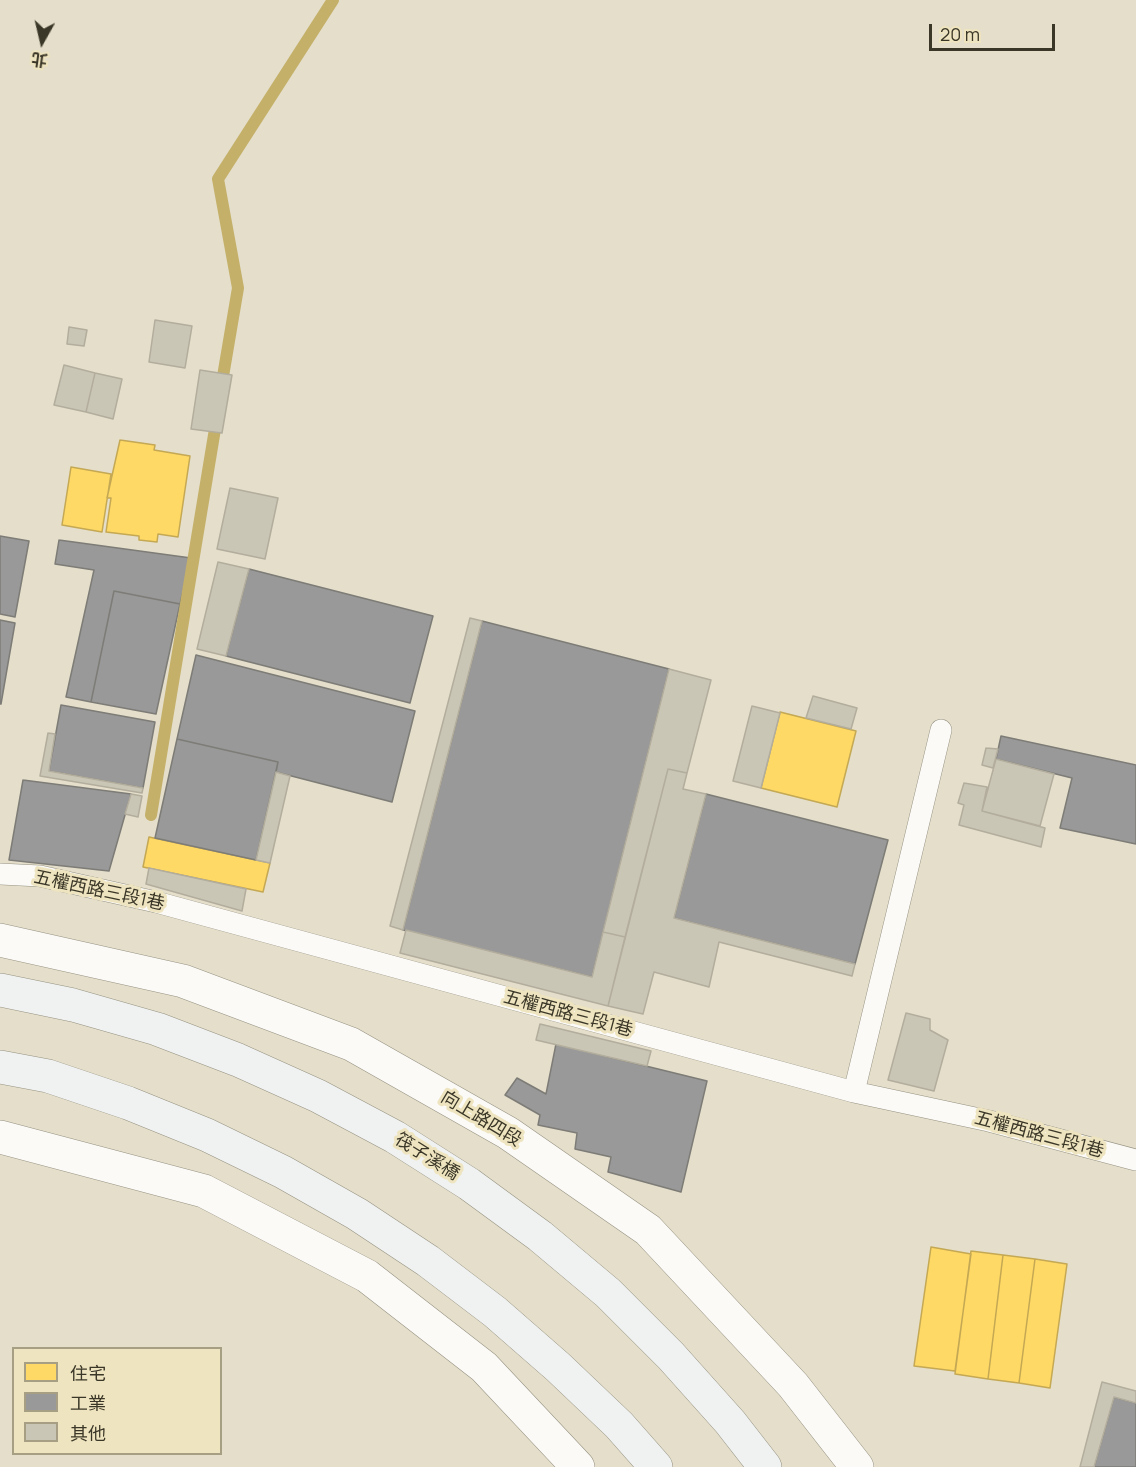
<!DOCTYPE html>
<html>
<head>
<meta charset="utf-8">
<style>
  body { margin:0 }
  #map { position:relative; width:1136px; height:1467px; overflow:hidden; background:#e4deca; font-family:Manrope,"Noto Sans TC",sans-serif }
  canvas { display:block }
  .legend { position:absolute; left:12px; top:1347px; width:210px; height:108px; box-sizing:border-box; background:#eee4bf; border:2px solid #a69f83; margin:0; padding:8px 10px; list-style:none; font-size:18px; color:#3b3728 }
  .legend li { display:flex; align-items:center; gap:12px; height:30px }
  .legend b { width:30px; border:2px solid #a69f83 }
  .north { position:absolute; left:12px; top:12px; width:60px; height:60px; -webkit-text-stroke:4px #eee4bf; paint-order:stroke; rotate:188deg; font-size:16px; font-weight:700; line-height:24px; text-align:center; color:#3b3728 }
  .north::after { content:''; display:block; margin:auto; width:21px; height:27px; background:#3b3728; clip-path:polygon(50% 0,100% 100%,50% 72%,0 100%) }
  .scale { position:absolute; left:929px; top:24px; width:126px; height:27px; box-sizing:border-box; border:3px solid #3b3728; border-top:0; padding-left:8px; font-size:18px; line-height:21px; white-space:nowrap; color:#3b3728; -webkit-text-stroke:4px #eee4bf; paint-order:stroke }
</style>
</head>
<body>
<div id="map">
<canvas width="1136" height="1467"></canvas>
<ul class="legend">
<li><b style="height:16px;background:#ffd966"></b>住宅</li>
<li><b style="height:16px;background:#999"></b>工業</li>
<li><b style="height:16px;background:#cac6b6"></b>其他</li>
</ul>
<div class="north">北</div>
<div class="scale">20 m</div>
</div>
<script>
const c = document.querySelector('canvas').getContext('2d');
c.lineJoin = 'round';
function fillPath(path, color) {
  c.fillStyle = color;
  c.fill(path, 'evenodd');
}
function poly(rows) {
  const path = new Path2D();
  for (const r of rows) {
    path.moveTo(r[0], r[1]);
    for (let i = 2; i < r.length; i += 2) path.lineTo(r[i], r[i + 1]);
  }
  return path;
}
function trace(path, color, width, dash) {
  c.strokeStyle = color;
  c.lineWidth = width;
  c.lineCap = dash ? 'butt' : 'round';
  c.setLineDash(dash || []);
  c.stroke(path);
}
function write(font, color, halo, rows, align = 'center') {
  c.font = font + ' Manrope,"Noto Sans TC",sans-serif';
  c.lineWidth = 6;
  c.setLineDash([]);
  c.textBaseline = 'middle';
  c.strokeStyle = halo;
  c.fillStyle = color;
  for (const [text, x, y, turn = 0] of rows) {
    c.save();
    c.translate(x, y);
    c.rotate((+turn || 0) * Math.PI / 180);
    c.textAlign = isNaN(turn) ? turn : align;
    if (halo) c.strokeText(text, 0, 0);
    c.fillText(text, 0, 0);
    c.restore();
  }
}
const homes = poly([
  [120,440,155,445,154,450,190,456,178,537,158,534,157,542,139,540,139,536,106,532,111,498,107,498,120,440],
  [71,467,111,474,102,532,62,525,71,467],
  [780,712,856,731,837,807,761,788,780,712],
  [149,837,270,863,263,892,143,867,149,837],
  [931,1247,971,1254,955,1371,914,1366,931,1247],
  [971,1251,1003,1255,988,1379,955,1374,971,1251],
  [1003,1255,1035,1259,1019,1383,988,1379,1003,1255],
  [1035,1259,1067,1264,1050,1388,1019,1383,1035,1259]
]);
fillPath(homes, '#ffd966');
trace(homes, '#c4a853', 1.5);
const industry = poly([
  [0,536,29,541,15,617,0,614,0,536],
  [59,540,191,558,180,604,114,591,91,702,66,697,94,570,55,564,59,540],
  [249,569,433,616,410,703,226,656,249,569],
  [114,591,180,604,156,714,91,702,114,591],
  [0,620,15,623,1,704,0,704,0,620],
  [482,621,669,669,592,977,403,930,482,621],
  [196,655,415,711,392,802,276,772,278,762,177,739,196,655],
  [61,705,155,722,143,788,49,771,61,705],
  [1001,736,1136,765,1136,844,1060,828,1072,778,996,759,1001,736],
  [177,739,278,762,256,860,155,838,177,739],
  [23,780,131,794,109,871,9,860,23,780],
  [706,794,888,840,855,964,674,918,706,794],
  [556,1044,707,1081,681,1192,608,1172,611,1157,575,1149,577,1133,538,1125,540,1115,505,1095,517,1078,546,1094,556,1044],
  [1114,1397,1136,1403,1136,1467,1094,1467,1114,1397]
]);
fillPath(industry, '#999');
trace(industry, '#7d7c77', 1.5);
trace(poly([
  [221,388,238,288,218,179,333,0],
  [151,815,217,417]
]), '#c4b069', 12);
const building = poly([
  [155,320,192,326,185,368,149,362,155,320],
  [69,327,87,330,84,346,67,344,69,327],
  [64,365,95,373,86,412,54,405,64,365],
  [200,370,232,375,222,433,191,429,200,370],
  [95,373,122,379,113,419,86,412,95,373],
  [230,488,278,498,265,559,217,549,230,488],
  [218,562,249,569,226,656,197,649,218,562],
  [470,618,482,621,403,930,390,926,470,618],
  [669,669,711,680,687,773,668,769,625,937,603,932,669,669],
  [813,696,857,708,851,729,806,718,813,696],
  [752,706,780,713,761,788,733,781,752,706],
  [48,733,55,734,49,771,143,788,142,793,40,776,48,733],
  [986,748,998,749,993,768,982,765,986,748],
  [996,759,1054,774,1040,826,982,811,996,759],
  [668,769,687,773,683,789,706,794,674,918,855,964,852,976,719,942,709,987,654,972,643,1014,608,1006,668,769],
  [276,772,290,776,270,863,256,860,276,772],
  [964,783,987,787,982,811,1045,828,1041,847,959,825,964,805,958,803,964,783],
  [131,794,142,796,138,817,125,814,131,794],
  [149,868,246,889,242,911,146,884,149,868],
  [406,930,592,977,603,932,625,937,608,1006,400,953,406,930],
  [906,1013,930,1019,930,1030,948,1040,934,1091,888,1080,906,1013],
  [540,1024,651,1051,647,1066,536,1040,540,1024],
  [1102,1382,1136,1391,1136,1403,1114,1397,1094,1467,1080,1467,1102,1382]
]);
fillPath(building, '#cac6b6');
trace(building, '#b2ad9d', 1.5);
const service = poly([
  [0,874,40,876,156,902,854,1092,989,1121,1136,1160],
  [854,1092,941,730]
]);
const minor = poly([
  [0,940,183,981,351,1044,508,1133,648,1230,793,1385,857,1467],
  [0,1137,204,1191,367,1276,484,1367,578,1467]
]);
const secondary = poly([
  [0,990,73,1005,157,1029,238,1060,318,1096,395,1137,469,1184,540,1236,608,1293,671,1356,730,1422,765,1467],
  [0,1067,48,1076,128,1103,207,1135,283,1172,357,1214,428,1261,495,1312,558,1367,619,1425,656,1467]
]);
trace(service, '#969282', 22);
trace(minor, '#969282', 34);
trace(secondary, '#969282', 34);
trace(service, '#fbfaf7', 21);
trace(minor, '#fbfaf7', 33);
trace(secondary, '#f0f2f1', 33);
write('18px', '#3b3728', '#eee4bf', [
  ["五權西路三段1巷",99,891,12],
  ["五權西路三段1巷",568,1014,15],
  ["向上路四段",481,1119,31],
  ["五權西路三段1巷",1039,1135,15],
  ["筏子溪橋",427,1157,32]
]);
</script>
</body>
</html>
